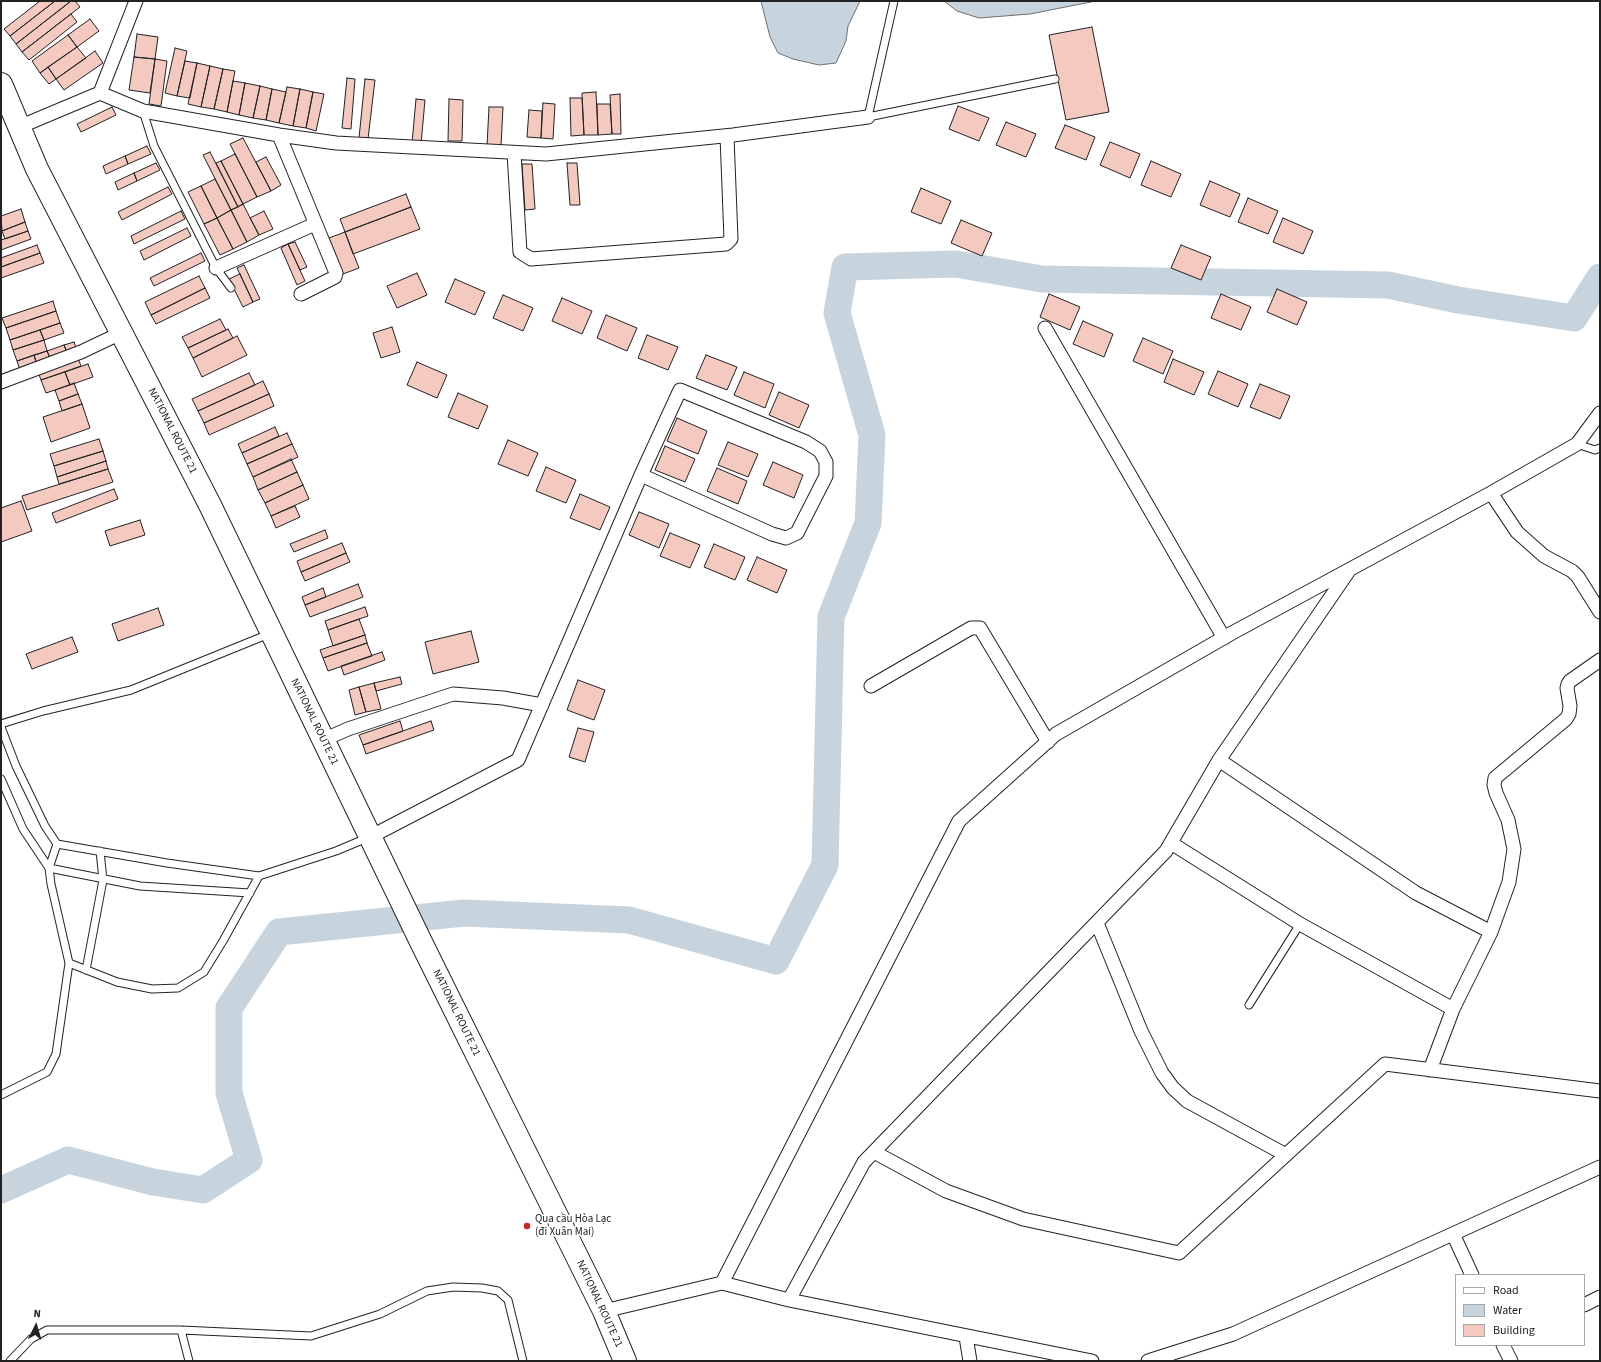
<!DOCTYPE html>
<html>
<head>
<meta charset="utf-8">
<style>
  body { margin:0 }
  #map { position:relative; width:1601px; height:1362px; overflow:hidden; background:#fff; font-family:"Source Sans 3",sans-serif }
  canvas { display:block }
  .frame { position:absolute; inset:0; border:2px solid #222; pointer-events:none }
  .legend { position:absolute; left:1455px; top:1274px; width:130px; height:72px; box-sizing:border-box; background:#fff; border:1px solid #a7a7a7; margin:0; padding:5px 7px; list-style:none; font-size:12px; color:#222 }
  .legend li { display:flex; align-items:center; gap:8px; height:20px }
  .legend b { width:20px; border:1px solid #a7a7a7 }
  .north { position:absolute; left:16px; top:1306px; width:40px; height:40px; -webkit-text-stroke:3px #fff; paint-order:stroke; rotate:5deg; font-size:11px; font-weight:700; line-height:16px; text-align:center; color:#222 }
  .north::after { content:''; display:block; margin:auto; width:14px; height:18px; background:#222; clip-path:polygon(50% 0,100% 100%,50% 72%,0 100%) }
</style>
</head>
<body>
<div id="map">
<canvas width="1601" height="1362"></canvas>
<div class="frame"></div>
<ul class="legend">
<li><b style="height:5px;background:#fff"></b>Road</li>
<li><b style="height:11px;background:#c7d3dd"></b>Water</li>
<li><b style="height:11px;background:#f3c9c0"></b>Building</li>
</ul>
<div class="north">N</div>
</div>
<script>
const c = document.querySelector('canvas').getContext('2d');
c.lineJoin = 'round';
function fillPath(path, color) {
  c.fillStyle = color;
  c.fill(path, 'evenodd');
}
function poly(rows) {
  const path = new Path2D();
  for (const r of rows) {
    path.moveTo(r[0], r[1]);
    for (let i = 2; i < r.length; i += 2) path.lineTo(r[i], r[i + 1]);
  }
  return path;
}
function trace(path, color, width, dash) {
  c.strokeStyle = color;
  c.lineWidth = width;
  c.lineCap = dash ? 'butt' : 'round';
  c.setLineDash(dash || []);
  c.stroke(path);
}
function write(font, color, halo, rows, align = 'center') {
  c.font = font + ' "Source Sans 3",sans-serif';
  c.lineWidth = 3;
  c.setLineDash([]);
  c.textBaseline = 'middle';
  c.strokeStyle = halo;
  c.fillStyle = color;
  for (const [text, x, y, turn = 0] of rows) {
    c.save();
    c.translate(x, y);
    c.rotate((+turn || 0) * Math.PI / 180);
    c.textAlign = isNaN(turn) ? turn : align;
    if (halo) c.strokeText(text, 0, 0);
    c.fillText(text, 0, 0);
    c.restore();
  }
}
const water = poly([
  [761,1,860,1,848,26,846,41,836,63,819,65,793,59,778,53,770,37,761,1],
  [944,1,1096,1,1030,14,979,18,957,11,944,1]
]);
fillPath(water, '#c7d3dd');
trace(water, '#6f6f6f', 1);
trace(poly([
  [1,1190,68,1160,153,1182,203,1190,249,1160,229,1093,229,1008,279,932,464,913,629,920,776,961,825,865,831,617,868,523,872,435,837,313,845,267,956,264,1042,279,1388,285,1458,300,1574,318,1600,277]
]), '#c7d3dd', 27);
const building = poly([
  [40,1,55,1,10,36,4,29,40,1],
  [55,1,71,1,16,44,10,36,55,1],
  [71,1,75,1,80,7,22,52,16,44,71,1],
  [71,14,77,22,29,60,22,52,71,14],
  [90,19,99,31,77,47,68,35,90,19],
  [1092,27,1109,112,1066,120,1049,35,1092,27],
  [137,34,158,37,155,59,134,57,137,34],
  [68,35,77,47,40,73,32,61,68,35],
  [77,47,86,58,56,79,48,67,77,47],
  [175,48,187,51,177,96,165,93,175,48],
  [95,51,103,63,64,90,56,79,95,51],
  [134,57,155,59,150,93,129,90,134,57],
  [155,59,167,61,161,106,149,104,155,59],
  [185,61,197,63,190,98,177,96,185,61],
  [197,63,210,66,201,107,188,104,197,63],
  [210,66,223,69,214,109,201,107,210,66],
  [48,67,56,79,49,84,40,73,48,67],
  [223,69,235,71,227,112,214,109,223,69],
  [347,78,355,79,351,129,342,128,347,78],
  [365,79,375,80,368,139,359,138,365,79],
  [233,81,245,83,239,115,227,112,233,81],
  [245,83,260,86,253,118,239,115,245,83],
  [260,86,272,89,266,120,253,118,260,86],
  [287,87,300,89,293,126,279,123,287,87],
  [272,89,286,92,279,123,266,120,272,89],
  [300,89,313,92,306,128,293,126,300,89],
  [313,92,324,94,316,131,306,128,313,92],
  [596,92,598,135,584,135,582,93,596,92],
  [620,94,621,134,612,134,610,95,620,94],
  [570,98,582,98,584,135,571,136,570,98],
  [416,99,425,100,421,144,412,143,416,99],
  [449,99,463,100,462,141,448,141,449,99],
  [543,103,555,104,553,139,541,138,543,103],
  [597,104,610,104,612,134,598,135,597,104],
  [958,106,989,118,979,141,949,129,958,106],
  [112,107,116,115,81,132,77,124,112,107],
  [489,107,503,107,501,147,487,146,489,107],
  [529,110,542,111,541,138,527,137,529,110],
  [1006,122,1036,134,1026,157,996,145,1006,122],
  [1065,125,1095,137,1086,160,1055,148,1065,125],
  [243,138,271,191,257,197,230,144,243,138],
  [1110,142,1140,154,1130,178,1100,165,1110,142],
  [147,146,151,154,128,164,125,156,147,146],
  [210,152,238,207,231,210,203,155,210,152],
  [235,154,257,197,243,204,221,161,235,154],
  [125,156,128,164,106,174,103,166,125,156],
  [266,157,281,185,271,191,256,162,266,157],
  [221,161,243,204,238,207,216,163,221,161],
  [1151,161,1181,174,1171,197,1141,185,1151,161],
  [156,163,160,170,137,181,134,173,156,163],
  [567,163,577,163,580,205,570,205,567,163],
  [522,164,532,164,535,209,525,210,522,164],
  [134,173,137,181,118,190,115,182,134,173],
  [215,179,231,210,217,218,201,186,215,179],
  [1210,181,1240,194,1230,217,1200,205,1210,181],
  [201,186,217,218,204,224,188,192,201,186],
  [168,187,172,194,122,220,118,212,168,187],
  [921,188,951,201,941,224,911,212,921,188],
  [406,194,411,207,345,232,340,219,406,194],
  [1248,198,1278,211,1268,234,1238,222,1248,198],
  [243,204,259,235,247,242,231,210,243,204],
  [411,207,420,229,353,254,345,232,411,207],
  [21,209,25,222,2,231,1,216,21,209],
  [231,210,247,242,233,249,217,218,231,210],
  [181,211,185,219,134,244,131,236,181,211],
  [264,211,273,229,259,235,250,218,264,211],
  [217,218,233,249,220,255,204,224,217,218],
  [1283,218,1313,231,1303,254,1273,242,1283,218],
  [961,220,992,233,982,256,951,243,961,220],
  [25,222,28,231,5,239,2,231,25,222],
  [187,228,191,236,144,260,140,251,187,228],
  [28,231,31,239,1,250,1,240,28,231],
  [345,232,359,268,343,274,329,238,345,232],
  [295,242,307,267,300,270,288,244,295,242],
  [288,244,305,281,297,285,281,248,288,244],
  [37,245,40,253,1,267,1,258,37,245],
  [1181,245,1211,257,1201,280,1171,268,1181,245],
  [40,253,44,263,1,278,1,267,40,253],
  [201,253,205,261,154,286,150,278,201,253],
  [244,265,260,299,253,302,237,268,244,265],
  [417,273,427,295,397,308,387,286,417,273],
  [240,274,253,302,243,307,229,279,240,274],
  [199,276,205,288,151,315,145,302,199,276],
  [455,279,485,292,475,315,445,302,455,279],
  [205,288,210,298,156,324,151,315,205,288],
  [1277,289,1307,302,1297,325,1267,312,1277,289],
  [1049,294,1080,307,1070,330,1040,317,1049,294],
  [1221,294,1251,307,1241,330,1211,318,1221,294],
  [503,295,533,308,523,331,493,318,503,295],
  [562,298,592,311,582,334,552,321,562,298],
  [53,301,56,311,6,328,2,318,53,301],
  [56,311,60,323,10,340,6,328,56,311],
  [606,315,637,328,627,351,597,338,606,315],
  [220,319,226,330,188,348,182,337,220,319],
  [1083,321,1113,334,1104,357,1073,344,1083,321],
  [60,323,64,333,44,340,40,330,60,323],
  [392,327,400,352,381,358,373,333,392,327],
  [228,329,233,338,193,358,188,348,228,329],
  [40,330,44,340,13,350,10,340,40,330],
  [647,335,678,347,668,370,638,358,647,335],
  [237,336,247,355,202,377,193,358,237,336],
  [1143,338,1173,351,1163,374,1133,361,1143,338],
  [44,340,47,351,17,361,13,350,44,340],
  [74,342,77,351,68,355,64,345,74,342],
  [64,345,68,355,51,360,47,351,64,345],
  [47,351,51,360,37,365,34,355,47,351],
  [34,355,37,365,20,370,17,361,34,355],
  [706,355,737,367,727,390,696,378,706,355],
  [78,358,81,366,41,380,38,372,78,358],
  [1173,359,1204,372,1194,395,1164,382,1173,359],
  [417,362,447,375,437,398,407,385,417,362],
  [88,364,93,377,70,385,65,372,88,364],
  [1218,371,1248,384,1238,407,1208,394,1218,371],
  [65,372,70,385,46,393,41,380,65,372],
  [744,372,774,384,765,408,734,395,744,372],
  [249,373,255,385,198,411,192,399,249,373],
  [263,381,269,394,204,423,198,411,263,381],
  [74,383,78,394,59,401,55,390,74,383],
  [1260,384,1290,396,1280,419,1250,407,1260,384],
  [779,392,809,405,799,428,769,415,779,392],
  [458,393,488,406,478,429,448,417,458,393],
  [78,394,82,404,62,411,59,401,78,394],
  [269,394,274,406,209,435,204,423,269,394],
  [82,404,90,428,51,442,43,417,82,404],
  [677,418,707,431,698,454,667,441,677,418],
  [275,427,279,436,242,453,238,444,275,427],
  [287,433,292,444,247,464,242,453,287,433],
  [99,439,103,451,54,466,50,454,99,439],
  [508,440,538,453,528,476,498,464,508,440],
  [728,442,758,454,748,477,718,465,728,442],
  [292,444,298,457,253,477,247,464,292,444],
  [665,446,695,459,685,482,655,470,665,446],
  [103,451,106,461,57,477,54,466,103,451],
  [291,459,297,472,258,490,253,477,291,459],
  [106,461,108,469,59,484,57,477,106,461],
  [773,462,803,475,794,498,763,485,773,462],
  [546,467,576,480,566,503,536,491,546,467],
  [717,468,747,481,738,504,707,491,717,468],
  [108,469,113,482,27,510,22,496,108,469],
  [297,472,303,485,265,503,258,490,297,472],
  [303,485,309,499,271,516,265,503,303,485],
  [114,489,118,499,56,523,52,513,114,489],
  [580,494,610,507,600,530,570,518,580,494],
  [21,501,32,531,1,542,1,508,21,501],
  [295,506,300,517,276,528,271,516,295,506],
  [639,512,669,524,659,548,629,535,639,512],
  [140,520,145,535,110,546,105,531,140,520],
  [325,530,328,538,294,552,290,544,325,530],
  [670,533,700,545,690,568,660,556,670,533],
  [342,543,346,553,301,572,297,561,342,543],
  [714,544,745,557,735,580,704,567,714,544],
  [346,553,350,562,305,581,301,572,346,553],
  [757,557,787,570,777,593,747,580,757,557],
  [358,584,363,597,310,617,305,605,358,584],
  [323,588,326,597,305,605,302,597,323,588],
  [365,607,368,616,328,630,325,621,365,607],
  [158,608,164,625,118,641,112,624,158,608],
  [359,619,365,635,333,646,328,630,359,619],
  [471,631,479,662,433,674,425,642,471,631],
  [365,635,367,643,323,658,320,650,365,635],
  [72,637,78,652,32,669,26,654,72,637],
  [367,643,372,656,328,671,323,658,367,643],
  [382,652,385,660,344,675,341,666,382,652],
  [400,677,402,684,376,691,374,683,400,677],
  [578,680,605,690,594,720,567,710,578,680],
  [374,683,381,709,366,712,359,687,374,683],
  [359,687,366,712,355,715,349,690,359,687],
  [400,721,403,731,363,745,359,735,400,721],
  [431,721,434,730,366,754,363,745,431,721],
  [578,728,594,732,585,762,569,757,578,728]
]);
fillPath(building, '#f3c9c0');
trace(building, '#222', 1);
const lane = poly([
  [894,1,868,117,1055,79],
  [143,111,154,146,216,268,231,288],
  [1577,444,1595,450,1600,448],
  [1,724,43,711,131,690,269,634],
  [1,727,16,766,45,826,57,844,167,863,259,876,336,851,367,838],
  [1,779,23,829,49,868,140,886,250,893],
  [69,963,117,982,152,989,178,988,204,972,223,941,259,876],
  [86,970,103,880,100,851],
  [1249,1005,1300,924],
  [1,1095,47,1072,56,1054,69,963,51,884,49,868,57,844],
  [181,1330,189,1361],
  [10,1361,31,1339,47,1330,181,1330,311,1336,380,1314,427,1291,453,1287,482,1288,498,1291,508,1300,523,1361]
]);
const street = poly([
  [100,93,143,111,279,135,336,143,546,154,733,135,868,117],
  [19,127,100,93,136,1],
  [279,135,336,273,335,277,301,294],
  [514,153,520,252,531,259,726,244,731,239,727,136],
  [216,268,315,224],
  [1045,328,1224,638],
  [1,382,81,352,121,333],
  [1491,493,1517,532,1544,556,1572,571,1578,577,1600,612],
  [871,686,971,628,980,628,1048,742],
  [323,740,348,729,453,694,503,698,542,705],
  [1219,760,1416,893,1491,932],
  [370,837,518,760,641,475,680,390,806,442,820,451,826,462,826,476,797,533,786,538,772,534,641,475],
  [1171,843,1300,924,1453,1009],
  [1097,923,1141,1031,1162,1073,1173,1088,1187,1101,1286,1155],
  [1430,1070,1453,1009,1491,932,1509,882,1514,849,1508,820,1496,793,1494,785,1495,778,1566,719,1569,714,1570,706,1567,688,1568,684,1570,681,1600,660],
  [874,1152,946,1191,1023,1219,1179,1253,1385,1064,1600,1091],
  [1453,1234,1472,1275],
  [722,1283,789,1300,1092,1361],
  [789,1300,864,1162,1166,851,1219,760,1348,572],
  [1584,1305,1600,1297],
  [604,1311,722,1283,959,821,1056,734,1232,633,1491,493,1577,444,1600,413],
  [966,1337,970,1361],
  [1503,1345,1511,1361],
  [1148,1361,1233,1334,1600,1167]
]);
const highway = poly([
  [1,84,37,169,210,505,421,942,604,1311,625,1361]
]);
trace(lane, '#222', 9);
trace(street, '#222', 15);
trace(highway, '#222', 24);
trace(lane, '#fff', 7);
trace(street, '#fff', 13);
trace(highway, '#fff', 22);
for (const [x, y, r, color] of [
  [527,1226,4,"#c62828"]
]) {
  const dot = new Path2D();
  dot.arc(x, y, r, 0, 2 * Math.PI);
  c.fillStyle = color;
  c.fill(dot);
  trace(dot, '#fff', 1.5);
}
write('11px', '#222', '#fff', [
  ["NATIONAL ROUTE 21",172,431,63],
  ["NATIONAL ROUTE 21",314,722,64],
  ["NATIONAL ROUTE 21",456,1013,64],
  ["NATIONAL ROUTE 21",599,1304,65]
]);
write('11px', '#222', '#fff', [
  ["Qua cầu Hòa Lạc",535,1220],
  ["(đi Xuân Mai)",535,1233]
], 'left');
</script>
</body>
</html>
